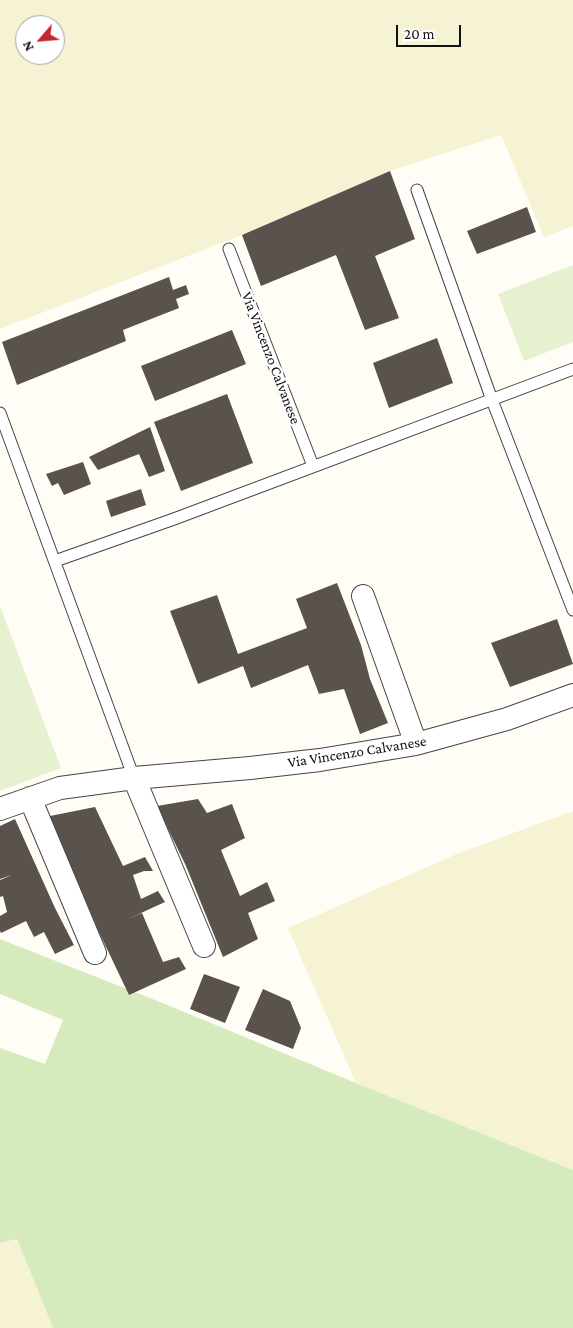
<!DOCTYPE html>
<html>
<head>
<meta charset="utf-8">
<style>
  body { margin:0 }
  #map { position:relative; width:573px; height:1328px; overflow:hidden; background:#fffdf5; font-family:"Crimson Pro",serif }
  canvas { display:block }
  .north { position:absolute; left:15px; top:15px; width:50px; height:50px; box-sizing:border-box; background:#fff; border:1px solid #a0a0a0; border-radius:50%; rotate:243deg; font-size:14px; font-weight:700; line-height:20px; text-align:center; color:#111 }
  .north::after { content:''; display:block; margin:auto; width:18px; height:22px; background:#c4262e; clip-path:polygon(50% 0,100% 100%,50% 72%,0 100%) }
  .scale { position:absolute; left:396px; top:25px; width:65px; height:22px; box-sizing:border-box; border:2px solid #111; border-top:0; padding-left:6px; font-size:15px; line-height:18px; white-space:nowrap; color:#111; -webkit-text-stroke:4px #fff; paint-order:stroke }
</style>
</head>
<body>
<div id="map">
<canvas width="573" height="1328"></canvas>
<div class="north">N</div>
<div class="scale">20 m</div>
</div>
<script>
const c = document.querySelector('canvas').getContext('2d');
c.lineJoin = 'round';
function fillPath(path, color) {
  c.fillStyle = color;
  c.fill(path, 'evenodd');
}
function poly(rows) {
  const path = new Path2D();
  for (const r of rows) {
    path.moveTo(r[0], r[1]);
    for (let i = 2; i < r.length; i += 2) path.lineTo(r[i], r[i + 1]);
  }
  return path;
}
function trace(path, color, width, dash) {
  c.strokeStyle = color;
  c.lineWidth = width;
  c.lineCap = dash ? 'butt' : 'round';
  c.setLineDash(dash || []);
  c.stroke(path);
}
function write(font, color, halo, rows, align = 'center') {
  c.font = font + ' "Crimson Pro",serif';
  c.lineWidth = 5;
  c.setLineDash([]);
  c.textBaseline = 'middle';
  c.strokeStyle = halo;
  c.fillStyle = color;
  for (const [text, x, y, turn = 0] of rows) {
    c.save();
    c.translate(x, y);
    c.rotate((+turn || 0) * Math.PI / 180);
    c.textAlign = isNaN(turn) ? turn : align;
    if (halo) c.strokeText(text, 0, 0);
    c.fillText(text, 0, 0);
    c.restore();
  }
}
fillPath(poly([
  [0,0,573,0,573,226,544,237,501,135,390,171,242,235,0,329],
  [25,25,55,25,55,55,25,55],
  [573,811,573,1170,356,1083,288,928,459,853],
  [17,1239,53,1328,0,1328,0,1243]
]), '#f6f3d4');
fillPath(poly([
  [0,939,160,1002,356,1083,573,1170,573,1328,53,1328,17,1239,0,1243,0,1048,45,1064,63,1020,0,994]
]), '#d5ebbd');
fillPath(poly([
  [573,265,573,342,524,361,498,294],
  [0,606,61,768,0,791]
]), '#e6f2cf');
fillPath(poly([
  [390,171,415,239,375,256,399,318,365,330,336,255,261,286,242,235],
  [527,207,536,232,477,254,467,231],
  [169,277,173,290,186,285,189,294,176,299,179,308,123,330,126,341,17,385,2,342],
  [232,330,246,364,155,401,141,366],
  [437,338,453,383,389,408,373,363],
  [227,394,253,463,181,491,154,422],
  [150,427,165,471,149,477,139,454,98,470,89,457],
  [83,462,91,484,64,495,58,483,52,486,46,474],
  [141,489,146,505,111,517,106,501],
  [337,583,361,645,370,679,388,723,360,734,344,689,319,694,308,665,251,688,243,666,198,684,170,611,217,595,238,654,307,628,296,599],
  [557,619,573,664,510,687,491,643],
  [198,799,207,813,232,804,245,838,221,850,240,896,267,882,275,901,248,913,258,939,223,957,186,866,157,806],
  [95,807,123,866,145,857,153,871,144,871,133,875,141,899,158,891,165,902,128,919,142,913,163,962,179,957,186,969,129,995,99,932,50,816],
  [15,819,55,908,74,945,55,954,44,932,34,937,26,921,1,933,0,931,0,916,7,912,3,896,0,897,0,880,12,875,0,879,0,826],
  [204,974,240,987,225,1023,190,1009],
  [263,989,290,1001,301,1028,293,1049,245,1030]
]), '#5a524d');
const service = poly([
  [417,190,492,400,573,610],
  [229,249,313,466],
  [0,413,134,778],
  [55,561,174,519,573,369]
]);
const minor = poly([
  [363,596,416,744],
  [134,778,204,946],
  [30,798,95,953],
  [0,809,60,788,134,778,250,768,320,760,416,744,507,719,573,695]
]);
trace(service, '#444', 13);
trace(minor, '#444', 24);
trace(service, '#fff', 11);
trace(minor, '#fff', 22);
write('15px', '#111', '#fff', [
  ["Via Vincenzo Calvanese",271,358,69],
  ["Via Vincenzo Calvanese",357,752,-9]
]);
</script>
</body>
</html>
